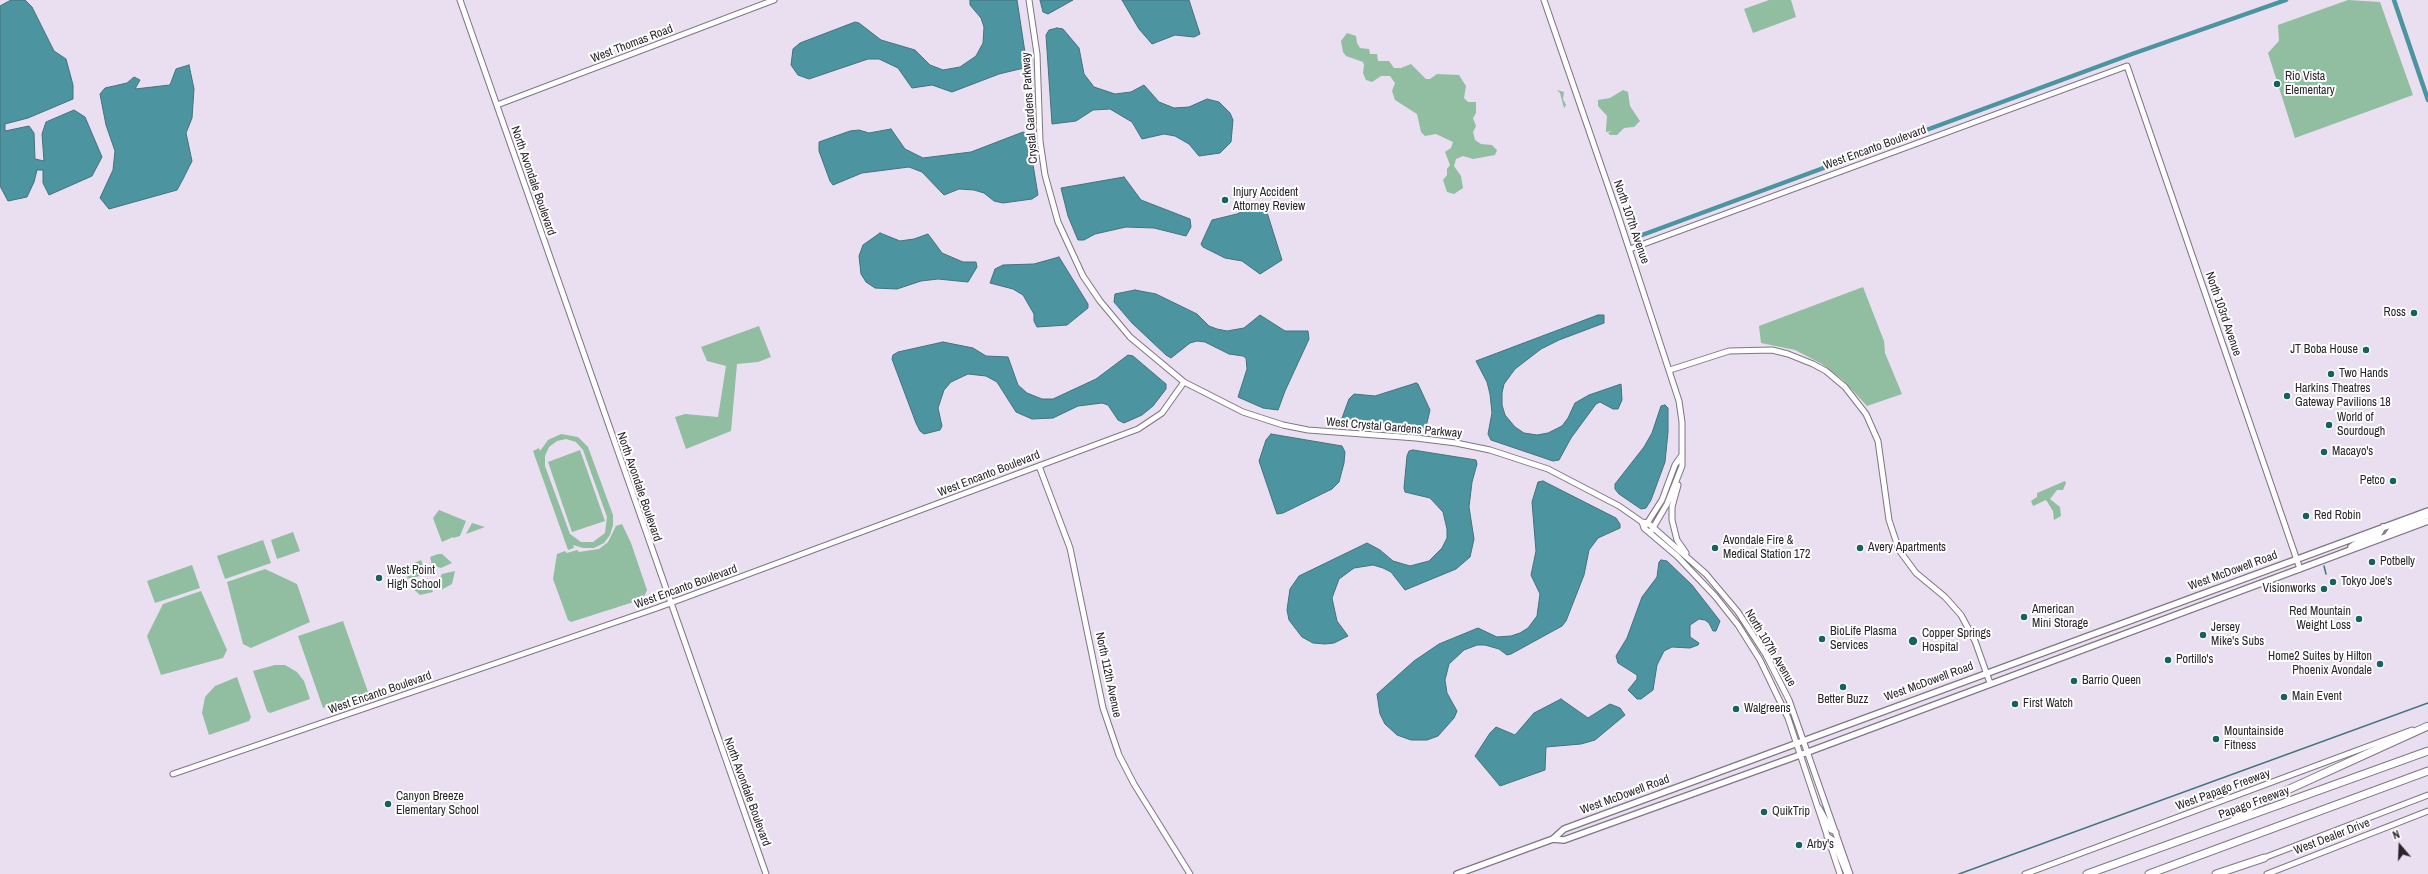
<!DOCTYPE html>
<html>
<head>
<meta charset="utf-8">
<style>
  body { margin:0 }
  #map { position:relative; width:2428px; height:874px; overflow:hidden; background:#eadff1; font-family:"Archivo Narrow",sans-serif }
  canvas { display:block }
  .north { position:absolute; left:2380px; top:826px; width:40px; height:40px; -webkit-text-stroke:3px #fff; paint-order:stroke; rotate:341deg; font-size:11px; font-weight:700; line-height:16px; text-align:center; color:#28242a }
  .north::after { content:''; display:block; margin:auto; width:14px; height:18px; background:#28242a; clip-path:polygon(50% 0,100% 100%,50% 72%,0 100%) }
</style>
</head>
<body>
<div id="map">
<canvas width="2428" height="874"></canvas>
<div class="north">N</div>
</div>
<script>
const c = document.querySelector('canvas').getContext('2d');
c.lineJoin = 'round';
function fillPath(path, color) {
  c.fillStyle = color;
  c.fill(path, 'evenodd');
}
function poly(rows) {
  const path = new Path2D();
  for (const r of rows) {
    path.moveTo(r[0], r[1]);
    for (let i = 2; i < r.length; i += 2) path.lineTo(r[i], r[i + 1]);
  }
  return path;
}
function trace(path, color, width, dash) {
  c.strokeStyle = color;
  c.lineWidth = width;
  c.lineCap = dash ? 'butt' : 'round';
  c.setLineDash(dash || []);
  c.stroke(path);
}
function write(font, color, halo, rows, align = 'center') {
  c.font = font + ' "Archivo Narrow",sans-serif';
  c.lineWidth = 4;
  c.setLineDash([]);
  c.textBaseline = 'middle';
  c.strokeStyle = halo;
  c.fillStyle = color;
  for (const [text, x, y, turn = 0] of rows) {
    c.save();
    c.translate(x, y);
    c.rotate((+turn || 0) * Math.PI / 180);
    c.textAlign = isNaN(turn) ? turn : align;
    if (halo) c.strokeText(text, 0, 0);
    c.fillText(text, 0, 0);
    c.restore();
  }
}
fillPath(poly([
  [1769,0,1791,0,1796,17,1753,33,1744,9],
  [2348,0,2380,2,2413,95,2295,138,2268,53,2279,41,2278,25],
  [1347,33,1356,36,1357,43,1360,48,1369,49,1370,54,1377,54,1378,61,1389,61,1394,68,1401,68,1411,64,1426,79,1430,79,1437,74,1459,75,1466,86,1464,98,1468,102,1476,102,1476,113,1473,118,1476,126,1473,132,1475,140,1481,144,1492,145,1497,150,1495,155,1473,159,1463,156,1456,159,1454,166,1461,176,1463,188,1454,194,1447,192,1443,180,1447,175,1447,169,1450,165,1445,152,1451,148,1453,142,1436,134,1425,136,1421,132,1417,114,1395,100,1392,91,1395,83,1390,76,1381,76,1372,82,1366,80,1363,73,1364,65,1363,62,1346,56,1343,52,1341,41],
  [1557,90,1564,92,1563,99,1566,105,1564,108,1560,93],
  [1623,90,1628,92,1630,106,1640,121,1634,127,1624,128,1617,135,1610,135,1608,133,1612,131,1606,132,1606,129,1607,116,1598,106,1598,100,1610,98],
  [1863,287,1884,341,1885,353,1902,394,1867,406,1843,380,1822,364,1795,350,1761,343,1759,326],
  [759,326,771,357,758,362,737,364,731,431,686,449,675,417,685,414,718,417,726,366,707,361,701,347],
  [561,434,578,437,588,447,613,515,613,525,610,535,604,543,594,548,583,548,573,545,574,548,568,550,533,451,539,448,540,451,548,440],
  [566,439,576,442,583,450,607,517,605,533,593,542,581,542,570,534,545,466,545,456,549,447,557,441],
  [580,450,605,521,572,532,548,462],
  [2065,481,2066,483,2063,490,2057,490,2050,499,2060,507,2061,516,2054,520,2053,511,2046,500,2033,506,2031,501,2037,497,2037,493],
  [439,510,466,521,460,536,453,538,453,537,442,542,433,518],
  [472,523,485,527,466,534],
  [622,524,631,543,647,590,643,599,571,622,568,620,553,579,557,554,565,551,567,553,577,550,579,552,599,549,608,542,616,526],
  [293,532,300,551,277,559,271,540],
  [263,540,271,563,225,579,217,556],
  [438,554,442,554,452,563,441,568,432,565,430,557],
  [421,560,424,568,420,576,407,579,410,565],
  [192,565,200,588,155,603,147,581],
  [265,569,297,584,310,622,251,648,243,644,227,582],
  [455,571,452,584,441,590,438,581,442,574],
  [421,581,430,584,433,592,420,595,410,586],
  [201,591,227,650,223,658,161,675,147,636,163,604],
  [343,621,368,692,323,708,298,636],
  [275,665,285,665,297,672,304,681,310,699,270,713,267,711,253,671],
  [237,677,251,717,249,721,209,735,202,713,205,697,215,686]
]), '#91bda1');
const water = poly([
  [11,0,25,0,32,7,54,51,66,59,73,85,73,99,28,118,5,124,5,131,29,126,34,133,35,159,44,161,42,134,46,122,74,110,85,117,102,157,92,176,49,195,43,183,43,170,37,170,34,182,27,197,8,201,0,186,0,6,11,0],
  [970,0,1017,0,1026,59,1024,68,999,74,952,92,932,85,912,88,898,68,879,59,868,59,809,79,798,75,791,65,793,49,800,43,855,22,859,23,881,40,915,50,930,65,943,70,960,67,976,56,983,43,984,27,981,18,970,5,970,0],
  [1040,0,1073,0,1048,14,1043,12,1040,0],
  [1122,0,1189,0,1200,34,1194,37,1175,35,1152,44,1139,29,1122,0],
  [1057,28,1063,29,1079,48,1084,74,1094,87,1115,94,1131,92,1144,85,1159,102,1174,108,1189,107,1207,99,1219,102,1230,113,1233,120,1231,142,1220,153,1199,156,1189,144,1175,136,1164,134,1142,139,1132,122,1110,109,1093,110,1076,121,1052,124,1046,35,1049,30,1057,28],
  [189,65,194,89,192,118,186,133,192,161,183,179,177,190,109,209,100,198,113,170,115,151,106,125,100,94,105,88,127,83,134,77,140,80,135,89,170,85,176,69,189,65],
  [891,129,905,149,923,158,971,152,1023,132,1028,134,1038,195,1032,199,1003,203,994,201,984,193,974,190,959,189,944,195,922,172,909,167,862,173,833,185,830,181,819,151,819,142,850,131,859,130,869,133,891,129],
  [1124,177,1141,200,1190,219,1191,227,1186,236,1154,228,1126,227,1095,234,1084,240,1078,240,1068,216,1061,188,1124,177],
  [1260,203,1265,206,1282,260,1260,274,1242,261,1225,258,1203,247,1201,244,1212,220,1237,214,1260,203],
  [880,233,900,241,914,239,928,234,942,253,963,262,976,262,977,267,968,282,938,279,921,281,897,289,875,288,866,282,861,274,859,256,863,245,880,233],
  [1059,257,1088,304,1088,308,1067,325,1037,327,1034,321,1034,314,1023,295,1013,289,990,283,995,269,1003,265,1034,264,1059,257],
  [1135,290,1156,294,1197,314,1209,326,1217,329,1227,331,1244,328,1260,315,1285,331,1308,331,1309,339,1285,391,1278,410,1263,408,1238,397,1247,369,1246,358,1243,356,1229,354,1205,342,1197,341,1190,343,1171,358,1166,355,1132,323,1114,302,1115,294,1135,290],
  [1598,315,1604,315,1604,323,1559,340,1541,349,1515,369,1504,384,1502,393,1502,405,1505,415,1515,427,1524,433,1537,435,1548,433,1562,426,1568,418,1575,403,1589,395,1621,384,1622,400,1618,409,1613,409,1600,402,1596,404,1571,438,1559,460,1553,461,1491,440,1488,434,1492,413,1490,394,1487,382,1476,361,1598,315],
  [943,342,973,348,986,356,1008,357,1018,385,1027,393,1042,399,1053,399,1096,379,1128,355,1133,356,1166,384,1166,389,1153,406,1142,415,1124,423,1118,420,1108,405,1102,403,1078,406,1053,418,1032,419,1016,412,997,382,986,376,968,374,951,382,944,390,938,408,942,426,940,430,924,434,920,431,916,423,892,359,893,355,898,352,943,342],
  [1416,383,1418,384,1430,410,1426,427,1423,428,1351,423,1344,422,1342,418,1349,399,1354,394,1375,396,1416,383],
  [1665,405,1668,408,1668,432,1665,462,1651,500,1646,508,1641,509,1619,494,1615,489,1615,484,1644,447,1652,433,1661,406,1665,405],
  [1271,434,1342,446,1345,452,1344,463,1339,482,1332,489,1283,513,1277,514,1259,461,1266,440,1271,434],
  [1413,450,1476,460,1477,464,1472,482,1469,507,1474,539,1470,557,1456,569,1405,590,1391,572,1383,568,1373,565,1354,568,1339,579,1332,598,1337,621,1348,636,1334,643,1325,644,1313,643,1302,637,1289,620,1287,610,1290,589,1299,576,1367,543,1380,550,1393,561,1410,566,1429,561,1442,548,1447,538,1447,529,1443,512,1430,498,1405,492,1404,488,1407,456,1409,451,1413,450],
  [1543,481,1616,518,1620,524,1620,528,1598,538,1589,550,1584,575,1566,621,1562,626,1511,654,1507,655,1499,649,1485,645,1477,645,1464,650,1449,664,1445,680,1447,693,1457,711,1454,718,1438,736,1427,740,1411,740,1397,735,1385,724,1380,714,1377,694,1414,661,1439,644,1478,628,1497,637,1511,636,1520,633,1528,628,1537,616,1540,594,1531,575,1536,551,1532,502,1538,482,1543,481],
  [1661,560,1667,561,1692,585,1720,621,1716,631,1713,631,1709,623,1705,620,1699,619,1690,625,1690,637,1699,643,1698,645,1690,648,1672,647,1664,651,1657,665,1653,690,1641,699,1637,699,1628,690,1637,679,1637,675,1618,663,1616,656,1627,638,1642,597,1657,577,1659,562,1661,560],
  [1561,699,1588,718,1610,704,1620,708,1625,715,1595,740,1581,744,1546,747,1545,770,1500,786,1475,756,1490,733,1496,727,1515,735,1534,713,1561,699]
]);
fillPath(water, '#4c95a0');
trace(water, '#41737d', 1);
trace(poly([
  [2324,566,2326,574],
  [1959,874,2428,703]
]), '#41737d', 1.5);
trace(poly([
  [2394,0,2428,100],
  [1634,238,2132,54,2286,0]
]), '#4c95a0', 4.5);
const secondary = poly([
  [460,0,766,874],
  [1029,0,1037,54,1040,141,1045,175,1058,222,1083,276,1100,301,1130,337,1184,382,1243,412,1283,425,1308,430,1416,438,1456,443,1490,450,1548,469,1619,506,1642,522,1648,523,1706,574,1738,612,1766,655,1789,700,1850,874],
  [1544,0,1616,209,1679,401,1682,422,1682,466,1667,504,1650,533],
  [497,105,774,0],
  [1630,249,2127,66,2300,569],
  [1670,370,1729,351,1772,350,1788,354,1813,364,1826,371,1845,387,1866,414,1878,441,1889,520,1899,550,1916,573,1945,597,1961,615,1975,641,1990,683],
  [1039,466,1070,548,1103,708,1119,755,1134,784,1190,874],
  [1678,485,1672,507,1672,520,1677,540,1686,553],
  [1642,522,1644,528,1677,556,1715,596,1738,625,1760,660,1788,718,1840,874],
  [1646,525,1662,500,1675,465,1682,455],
  [173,774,657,608,1138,429,1162,413,1184,382],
  [1819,808,1831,830,1836,832],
  [1827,836,1833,840,1847,874],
  [2261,859,2428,795],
  [2025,874,2412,730],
  [2267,874,2428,811]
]);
const primary = poly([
  [2387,536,2392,529,2428,515],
  [2351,547,2358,542,2379,534,2383,527],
  [1553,839,1564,840,1800,755,2428,521],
  [1457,874,1553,839,1564,829,2428,511]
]);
const highway = poly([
  [2236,819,2252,806,2428,726],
  [2087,874,2428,751],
  [2149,874,2428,771],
  [2216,874,2264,858]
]);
trace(secondary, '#7f7585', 7);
trace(primary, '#7f7585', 8);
trace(highway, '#7f7585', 9);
trace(secondary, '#fff', 5);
trace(primary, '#fff', 5.5);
trace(highway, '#fff', 7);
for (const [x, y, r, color] of [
  [2277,84,4,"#15635c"],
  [1225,200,4,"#15635c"],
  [2414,313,4,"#15635c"],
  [2366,350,4,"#15635c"],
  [2331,374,4,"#15635c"],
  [2287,396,4,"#15635c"],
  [2329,425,4,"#15635c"],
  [2324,452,4,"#15635c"],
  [2393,481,4,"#15635c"],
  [2306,516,4,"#15635c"],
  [1715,548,4,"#15635c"],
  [1860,548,4,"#15635c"],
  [2372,562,4,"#15635c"],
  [379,578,4,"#15635c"],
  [2333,582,4,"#15635c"],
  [2324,589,4,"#15635c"],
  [2024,617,4,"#15635c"],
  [2359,619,4,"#15635c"],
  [2203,635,4,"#15635c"],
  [1822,639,4,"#15635c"],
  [1913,641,5,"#15635c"],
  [2168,660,4,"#15635c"],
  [2380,664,4,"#15635c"],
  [2074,681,4,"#15635c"],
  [1843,687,4,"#15635c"],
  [2284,697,4,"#15635c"],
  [2015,704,4,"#15635c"],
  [1736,709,4,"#15635c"],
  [2216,739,4,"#15635c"],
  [388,804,4,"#15635c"],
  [1764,812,4,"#15635c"],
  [1799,845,4,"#15635c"]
]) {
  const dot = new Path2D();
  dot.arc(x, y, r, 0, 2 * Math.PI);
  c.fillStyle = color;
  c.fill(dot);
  trace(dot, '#fff', 1.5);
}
write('12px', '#28242a', '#fff', [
  ["West Thomas Road",632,44,-21],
  ["Crystal Gardens Parkway",1030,108,-94],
  ["West Encanto Boulevard",1875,148,-20],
  ["North Avondale Boulevard",533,181,71],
  ["North 107th Avenue",1631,222,71],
  ["North 103rd Avenue",2223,314,71],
  ["West Crystal Gardens Parkway",1394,428,5],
  ["West Encanto Boulevard",989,474,-21],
  ["North Avondale Boulevard",639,487,71],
  ["West McDowell Road",2233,571,-20],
  ["West Encanto Boulevard",686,587,-20],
  ["North 107th Avenue",1770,648,59],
  ["North 112th Avenue",1108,675,78],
  ["West McDowell Road",1929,682,-20],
  ["West Encanto Boulevard",380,693,-19],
  ["West Papago Freeway",2223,790,-20],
  ["North Avondale Boulevard",747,792,70],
  ["West McDowell Road",1625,795,-20],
  ["Papago Freeway",2254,803,-20],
  ["West Dealer Drive",2332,837,-21]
]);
write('12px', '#28242a', '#fff', [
  ["Rio Vista",2285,77],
  ["Elementary",2285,91],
  ["Injury Accident",1233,193],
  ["Attorney Review",1233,207],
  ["Ross",2406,313,"right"],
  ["JT Boba House",2358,350,"right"],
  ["Two Hands",2339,374],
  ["Harkins Theatres",2295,389],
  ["Gateway Pavilions 18",2295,403],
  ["World of",2337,418],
  ["Sourdough",2337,432],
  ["Macayo's",2332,452],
  ["Petco",2385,481,"right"],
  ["Red Robin",2314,516],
  ["Avondale Fire &",1723,541],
  ["Medical Station 172",1723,555],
  ["Avery Apartments",1868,548],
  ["Potbelly",2380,562],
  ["West Point",387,571],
  ["High School",387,585],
  ["Tokyo Joe's",2341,582],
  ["Visionworks",2316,589,"right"],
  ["American",2032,610],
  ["Mini Storage",2032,624],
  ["Red Mountain",2351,612,"right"],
  ["Weight Loss",2351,626,"right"],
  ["Jersey",2211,628],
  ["Mike's Subs",2211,642],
  ["BioLife Plasma",1830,632],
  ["Services",1830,646],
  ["Copper Springs",1922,634],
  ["Hospital",1922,648],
  ["Home2 Suites by Hilton",2372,657,"right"],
  ["Phoenix Avondale",2372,671,"right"],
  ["Portillo's",2176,660],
  ["Barrio Queen",2082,681],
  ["Main Event",2292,697],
  ["Better Buzz",1843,700,"center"],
  ["First Watch",2023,704],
  ["Walgreens",1744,709],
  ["Mountainside",2224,732],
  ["Fitness",2224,746],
  ["Canyon Breeze",396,797],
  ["Elementary School",396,811],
  ["QuikTrip",1772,812],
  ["Arby's",1807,845]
], 'left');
</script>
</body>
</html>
